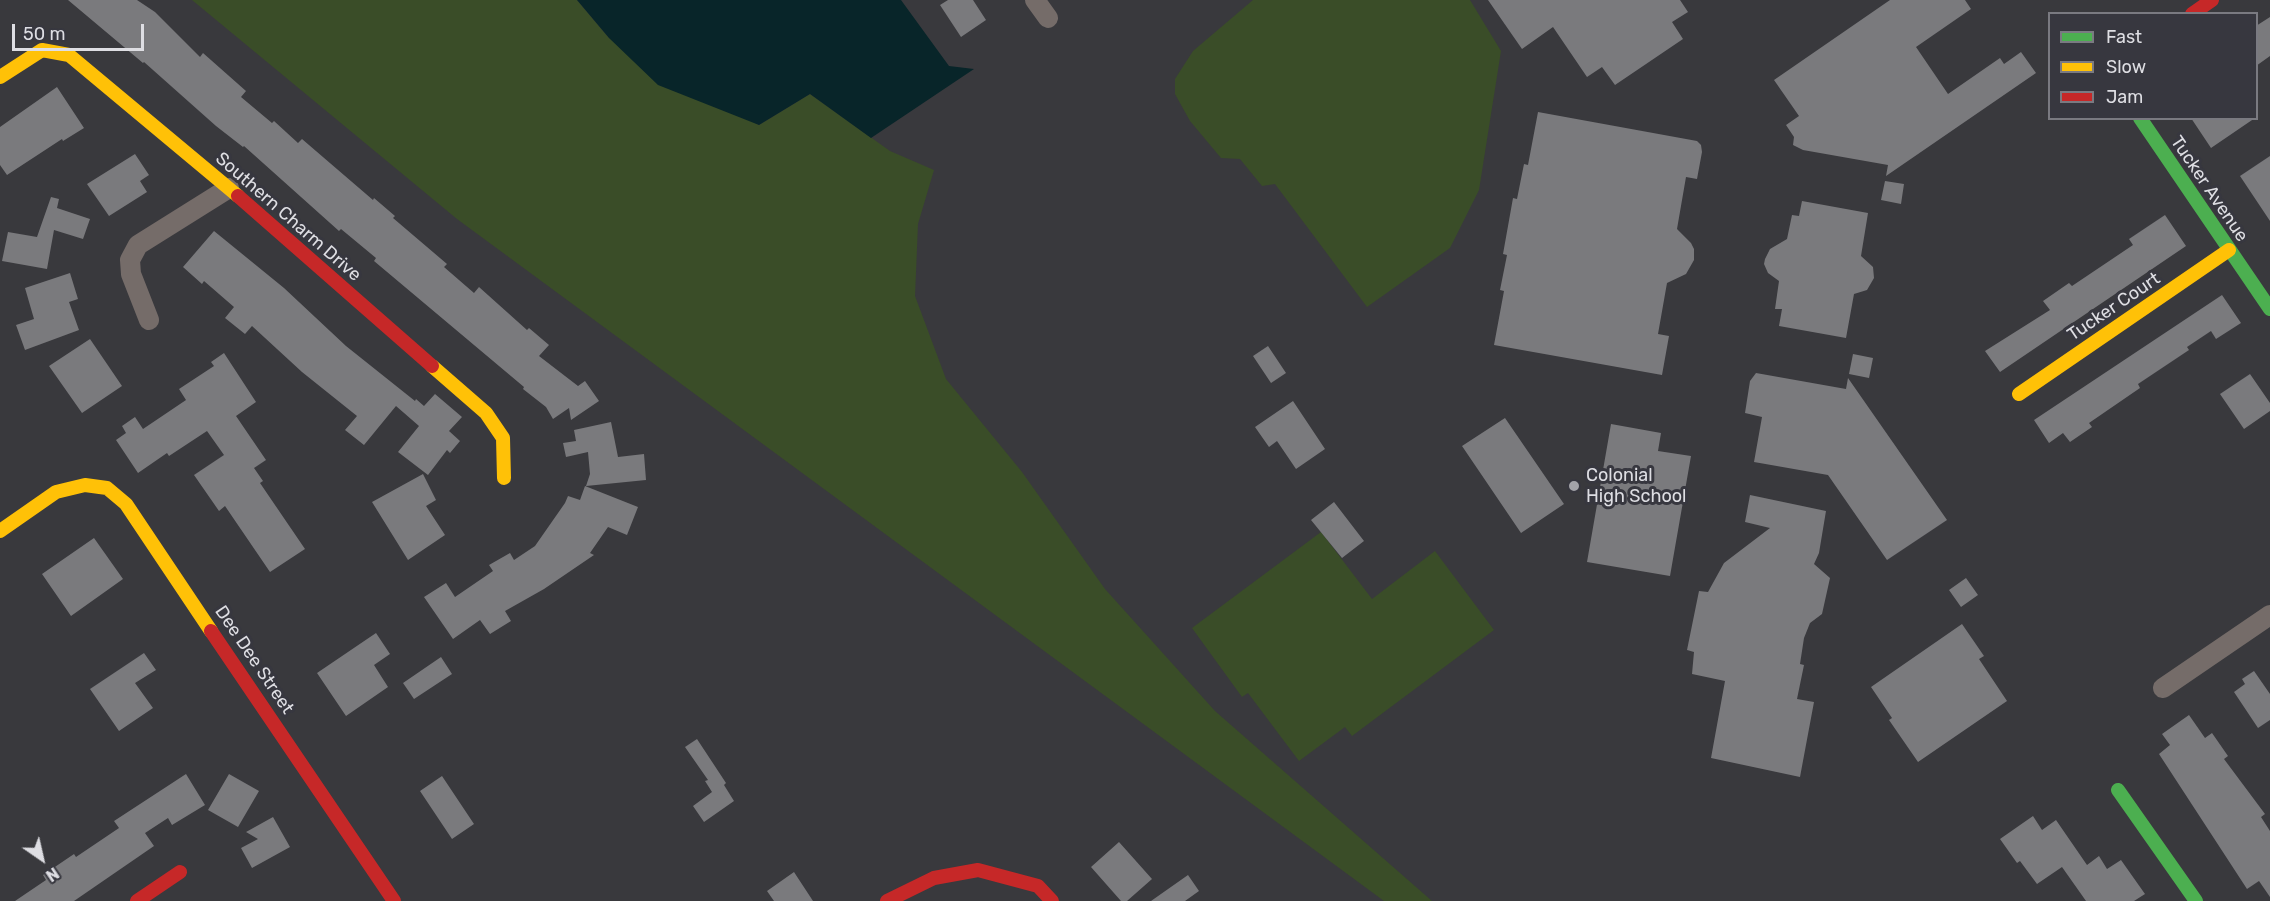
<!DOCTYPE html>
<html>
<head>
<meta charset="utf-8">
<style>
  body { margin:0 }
  #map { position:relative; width:2270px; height:901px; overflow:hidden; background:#39393d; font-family:Rubik,sans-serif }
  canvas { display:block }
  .legend { position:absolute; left:2048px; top:12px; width:210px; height:108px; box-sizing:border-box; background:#37373f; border:2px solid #7a7a81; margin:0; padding:8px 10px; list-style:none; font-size:18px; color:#dedee3 }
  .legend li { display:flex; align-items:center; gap:12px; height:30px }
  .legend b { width:30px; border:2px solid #7a7a81 }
  .north { position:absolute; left:12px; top:829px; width:60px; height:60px; -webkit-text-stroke:4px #37373f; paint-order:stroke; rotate:146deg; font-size:16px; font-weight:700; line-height:24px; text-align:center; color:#dedee3 }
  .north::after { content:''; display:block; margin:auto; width:21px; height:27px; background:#dedee3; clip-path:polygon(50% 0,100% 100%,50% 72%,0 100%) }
  .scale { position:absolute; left:12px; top:24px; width:132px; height:27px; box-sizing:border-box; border:3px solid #dedee3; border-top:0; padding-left:8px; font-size:18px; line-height:21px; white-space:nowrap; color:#dedee3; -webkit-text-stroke:4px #37373f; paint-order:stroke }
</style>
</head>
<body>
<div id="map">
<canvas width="2270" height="901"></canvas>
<ul class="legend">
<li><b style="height:8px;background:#4caf50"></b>Fast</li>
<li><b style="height:8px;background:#ffc107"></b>Slow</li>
<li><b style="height:8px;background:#c62828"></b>Jam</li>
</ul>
<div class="north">N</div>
<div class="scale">50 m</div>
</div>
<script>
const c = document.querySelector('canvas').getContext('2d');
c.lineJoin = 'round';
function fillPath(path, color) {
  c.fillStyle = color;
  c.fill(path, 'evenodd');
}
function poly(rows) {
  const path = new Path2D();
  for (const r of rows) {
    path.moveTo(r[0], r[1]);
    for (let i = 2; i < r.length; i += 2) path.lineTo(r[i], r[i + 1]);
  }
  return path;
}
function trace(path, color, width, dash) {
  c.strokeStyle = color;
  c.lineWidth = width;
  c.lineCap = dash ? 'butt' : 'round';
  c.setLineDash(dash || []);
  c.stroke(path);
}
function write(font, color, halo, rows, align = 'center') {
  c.font = font + ' Rubik,sans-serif';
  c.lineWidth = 6;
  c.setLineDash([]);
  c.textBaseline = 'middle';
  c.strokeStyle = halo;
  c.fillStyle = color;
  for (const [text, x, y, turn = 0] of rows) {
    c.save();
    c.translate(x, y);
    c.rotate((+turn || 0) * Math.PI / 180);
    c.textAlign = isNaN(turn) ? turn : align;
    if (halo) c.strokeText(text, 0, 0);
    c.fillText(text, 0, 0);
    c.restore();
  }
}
fillPath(poly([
  [192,0,577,0,609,38,759,125,810,94,890,151,934,170,918,224,915,296,946,379,1022,472,1105,589,1215,711,1432,901,1384,901,457,219],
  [1253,0,1470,0,1501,51,1479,190,1450,248,1367,307,1275,184,1262,186,1240,159,1221,158,1190,121,1175,94,1175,79,1193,51],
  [1321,532,1372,599,1435,551,1494,630,1352,736,1345,727,1299,761,1248,693,1242,697,1192,628]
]), '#3a4d28');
fillPath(poly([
  [577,0,901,0,949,66,974,69,871,138,810,94,759,125,658,85,609,38]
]), '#082529');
fillPath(poly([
  [68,0,137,0,155,12,200,57,203,53,246,91,241,97,272,123,274,121,298,143,302,139,373,200,374,198,395,216,393,218,447,264,444,267,474,293,479,287,527,330,529,328,549,345,539,356,578,386,585,381,599,401,571,420,569,408,553,419,546,407,523,389,524,387,374,261,376,258,341,229,339,231,244,146,243,147,216,126,144,62,143,63],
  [948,0,973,0,986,20,961,37,940,5],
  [1488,0,1680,0,1688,12,1672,22,1683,39,1615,85,1602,67,1587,77,1553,27,1522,49],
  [1890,0,1965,0,1971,9,1916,47,1948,94,2000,58,2004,64,2021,52,2036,73,1886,176,1888,165,1803,150,1793,145,1794,137,1786,125,1799,116,1774,80],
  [2270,17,2270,56,2256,66,2256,26],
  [57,87,84,128,63,141,62,139,7,175,0,165,0,127],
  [1538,112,1697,141,1701,145,1702,152,1697,179,1686,177,1677,229,1691,243,1694,249,1694,260,1686,274,1667,283,1658,334,1669,336,1662,375,1494,345,1504,291,1500,290,1507,255,1503,254,1513,198,1517,199,1524,164,1528,165],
  [2191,118,2255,118,2211,148],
  [135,154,149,175,140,181,147,192,109,216,87,184],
  [2270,156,2270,221,2240,176],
  [1885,181,1904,184,1901,204,1881,200],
  [51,197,59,199,57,208,90,219,83,239,54,230,47,269,2,261,8,232,37,237],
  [1802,201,1868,213,1861,256,1873,267,1874,278,1867,290,1854,294,1846,338,1779,326,1782,309,1775,309,1779,281,1768,273,1764,264,1765,259,1770,249,1787,239,1792,215,1799,216],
  [2165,215,2186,246,2000,372,1985,351,2050,310,2043,301,2069,283,2072,286,2133,245,2129,239],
  [214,231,284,288,346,346,415,401,416,399,424,406,435,394,462,417,449,431,460,441,450,453,447,450,428,475,398,452,419,426,396,406,364,445,345,430,357,416,302,372,252,326,245,334,225,318,234,307,204,281,202,284,183,267],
  [70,273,78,299,69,302,79,330,25,350,16,325,34,319,25,288],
  [2222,295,2241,323,2216,339,2211,331,2187,347,2189,350,2138,384,2140,388,2089,423,2092,427,2070,442,2063,433,2049,443,2034,420],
  [90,339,122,386,82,413,49,366],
  [1268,346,1286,373,1271,383,1253,356],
  [224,353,256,402,236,416,266,460,254,468,263,481,260,483,305,549,270,572,225,506,219,511,194,475,224,455,207,431,169,456,167,453,138,473,116,440,126,433,122,426,135,417,143,429,186,400,179,389,214,366,211,362],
  [1853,354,1873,358,1869,378,1849,374],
  [1756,373,1846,389,1848,378,1947,520,1887,560,1828,475,1754,462,1762,417,1745,413,1750,381],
  [2250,374,2270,403,2270,411,2244,429,2220,394],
  [1293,401,1325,449,1296,469,1277,441,1269,447,1255,427],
  [1505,418,1564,504,1521,533,1462,446],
  [611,422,618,457,644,454,646,480,586,486,590,474,588,452,566,457,563,443,576,441,574,430],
  [1611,424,1661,433,1658,451,1691,456,1670,576,1587,562],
  [423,474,436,500,426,506,445,535,408,560,372,502],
  [585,486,638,507,627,535,608,527,590,553,594,555,544,589,505,611,511,621,490,634,480,620,453,639,424,597,446,583,455,597,493,571,489,565,510,553,514,560,535,546,565,503,568,496,580,500],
  [1750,495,1826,511,1819,553,1814,564,1830,578,1822,614,1810,623,1804,638,1800,664,1804,665,1797,699,1814,702,1800,777,1711,758,1725,681,1692,674,1694,652,1687,650,1699,591,1708,592,1724,563,1770,528,1745,522],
  [1334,502,1364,541,1342,558,1311,520],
  [94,538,123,579,71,616,42,574],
  [1966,578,1978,595,1961,607,1949,590],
  [1962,624,1984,656,1979,659,2007,701,1918,762,1889,720,1892,718,1871,687],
  [376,633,390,654,374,665,388,687,346,716,317,673],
  [144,653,156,670,135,683,153,708,119,731,90,689],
  [441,657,452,674,414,699,403,683],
  [2254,671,2270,694,2270,720,2258,728,2234,692,2245,684,2242,679],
  [2189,715,2205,738,2212,733,2228,756,2224,759,2265,814,2261,817,2270,831,2270,897,2259,881,2247,889,2159,754,2170,745,2162,734],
  [697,739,726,783,724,785,734,801,704,822,693,806,712,792,705,781,708,780,685,747],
  [186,774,205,805,172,825,168,818,145,833,154,846,74,901,15,901,46,880,43,875,74,854,76,857,119,828,114,821],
  [229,774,259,791,238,827,208,810],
  [442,776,474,824,452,839,420,791],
  [2033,816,2042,830,2056,820,2087,865,2099,856,2107,869,2121,860,2145,894,2134,901,2086,901,2062,867,2037,884,2020,861,2017,863,2000,839],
  [273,817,290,847,252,868,241,848,258,839,246,832],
  [1119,842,1152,879,1127,901,1121,901,1091,867],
  [794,872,813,901,774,901,767,891],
  [1188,875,1199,891,1185,901,1151,901]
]), '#7a7a7d');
trace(poly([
  [1035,0,1048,18],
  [149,320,131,274,130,260,138,245,229,188],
  [2163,688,2270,615]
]), '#756c69', 20);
trace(poly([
  [2140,118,2270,309],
  [2118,790,2196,901]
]), '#4caf50', 14);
trace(poly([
  [0,77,42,50,69,55,238,196],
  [432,366,486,413,503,438,504,478],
  [2019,394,2229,250],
  [0,531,56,492,85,485,107,488,126,504,211,631]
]), '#ffc107', 14);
trace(poly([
  [2192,14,2212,0],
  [238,196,432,366],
  [211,631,394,901],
  [137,901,180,872],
  [887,901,934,878,978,870,1038,886,1052,901]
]), '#c62828', 14);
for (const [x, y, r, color] of [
  [1574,486,6,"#a4a4a9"]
]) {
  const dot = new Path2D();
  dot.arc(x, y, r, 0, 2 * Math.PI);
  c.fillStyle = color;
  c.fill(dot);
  trace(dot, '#37373f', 2);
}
write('18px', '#dedee3', '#37373f', [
  ["Tucker Avenue",2209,189,56],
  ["Southern Charm Drive",288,217,41],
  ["Tucker Court",2114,307,-34],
  ["Dee Dee Street",254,660,56]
]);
write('18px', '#dedee3', '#37373f', [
  ["Colonial",1586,476],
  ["High School",1586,497]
], 'left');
</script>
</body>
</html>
